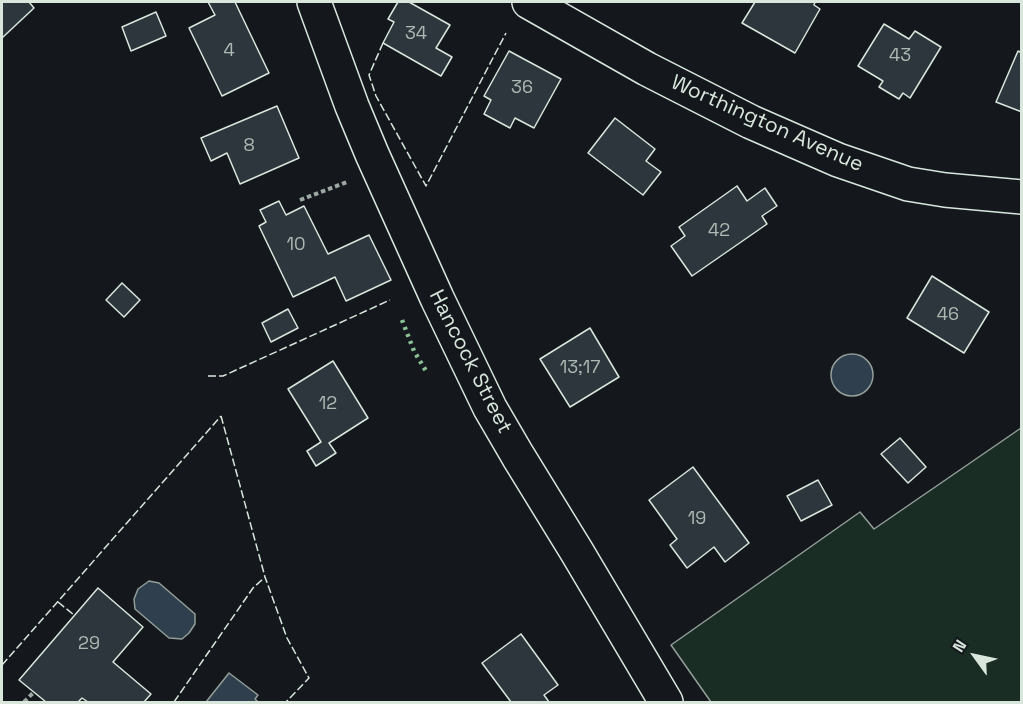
<!DOCTYPE html>
<html>
<head>
<meta charset="utf-8">
<style>
  body { margin:0 }
  #map { position:relative; width:1023px; height:704px; overflow:hidden; background:#14181c; font-family:"Space Grotesk",sans-serif }
  canvas { display:block }
  .frame { position:absolute; inset:0; border:3px solid #d8e6dc; pointer-events:none }
  .north { position:absolute; left:945px; top:626px; width:60px; height:60px; -webkit-text-stroke:4px #14181c; paint-order:stroke; rotate:303deg; font-size:16px; font-weight:700; line-height:24px; text-align:center; color:#d8e6dc }
  .north::after { content:''; display:block; margin:auto; width:21px; height:27px; background:#d8e6dc; clip-path:polygon(50% 0,100% 100%,50% 72%,0 100%) }
</style>
</head>
<body>
<div id="map">
<canvas width="1023" height="704"></canvas>
<div class="frame"></div>
<div class="north">N</div>
</div>
<script>
const c = document.querySelector('canvas').getContext('2d');
c.lineJoin = 'round';
function fillPath(path, color) {
  c.fillStyle = color;
  c.fill(path, 'evenodd');
}
function poly(rows) {
  const path = new Path2D();
  for (const r of rows) {
    if (r.length === 3) {
      path.moveTo(r[0] + r[2], r[1]);
      path.arc(r[0], r[1], r[2], 0, 2 * Math.PI);
      continue;
    }
    path.moveTo(r[0], r[1]);
    for (let i = 2; i < r.length; i += 2) path.lineTo(r[i], r[i + 1]);
  }
  return path;
}
function trace(path, color, width, dash) {
  c.strokeStyle = color;
  c.lineWidth = width;
  c.lineCap = dash ? 'butt' : 'round';
  c.setLineDash(dash || []);
  c.stroke(path);
}
function write(font, color, halo, rows, align = 'center') {
  c.font = font + ' "Space Grotesk",sans-serif';
  c.lineWidth = 4.5;
  c.setLineDash([]);
  c.textBaseline = 'middle';
  c.strokeStyle = halo;
  c.fillStyle = color;
  for (const [text, x, y, turn = 0] of rows) {
    c.save();
    c.translate(x, y);
    c.rotate((+turn || 0) * Math.PI / 180);
    c.textAlign = isNaN(turn) ? turn : align;
    if (halo) c.strokeText(text, 0, 0);
    c.fillText(text, 0, 0);
    c.restore();
  }
}
const green = poly([
  [1021,428,1021,702,711,702,671,645,860,512,874,529,1021,428]
]);
fillPath(green, '#1a2d24');
trace(green, '#939e99', 1.5);
const water = poly([
  [852,375,21],
  [149,581,159,583,195,614,195,624,189,633,182,639,169,638,135,609,134,599,138,589,149,581],
  [229,673,258,695,255,699,258,702,206,702,229,673]
]);
fillPath(water, '#2f3f4d');
trace(water, '#939e99', 1.5);
const building = poly([
  [2,2,29,2,34,8,2,38,2,2],
  [208,2,235,2,269,73,222,96,189,28,215,15,208,2],
  [398,2,409,2,450,25,436,48,452,57,441,76,383,43,394,22,388,19,398,2],
  [755,2,815,2,814,5,820,9,795,53,742,23,755,2],
  [156,12,166,36,131,51,122,27,156,12],
  [884,24,909,39,915,31,941,47,910,98,903,93,899,99,879,87,883,81,858,66,884,24],
  [509,51,561,79,534,128,515,118,510,128,484,114,491,100,484,96,509,51],
  [1018,51,1022,53,1022,112,996,102,1018,51],
  [277,106,299,158,240,184,227,153,211,161,201,138,277,106],
  [615,118,655,149,646,161,661,172,643,195,588,153,615,118],
  [737,186,747,201,765,188,777,206,762,216,767,224,692,276,671,246,685,236,679,227,737,186],
  [279,201,286,215,304,206,328,254,369,235,391,280,346,301,335,277,293,297,259,226,266,222,260,210,279,201],
  [932,276,989,312,964,353,907,318,932,276],
  [122,283,140,300,124,317,106,300,122,283],
  [288,309,298,328,271,342,262,323,288,309],
  [590,328,619,377,570,407,540,359,590,328],
  [333,361,368,418,329,443,336,453,316,466,307,451,321,442,288,389,333,361],
  [900,438,926,467,908,483,881,454,900,438],
  [693,467,749,543,725,562,714,547,687,568,670,545,677,539,649,500,693,467],
  [818,480,832,505,801,521,787,496,818,480],
  [98,588,143,627,113,662,151,694,144,702,88,702,82,698,78,702,46,702,19,680,98,588],
  [521,634,558,685,544,695,549,702,511,702,482,663,521,634]
]);
fillPath(building, '#2c363c');
trace(building, '#d8e6dc', 1.5);
const minor = poly([
  [314,2,352,106,372,154,437,298,490,408,518,456,577,552,666,702],
  [529,2,647,69,751,122,838,160,908,184,945,190,1022,197]
]);
trace(minor, '#d8e6dc', 36);
trace(poly([
  [300,200,347,182],
  [24,702,34,692]
]), '#9da8a2', 4, [4.5, 3]);
trace(minor, '#14181c', 33);
trace(poly([
  [402,320,414,351,426,371]
]), '#8ac095', 4.5, [3, 4.5]);
trace(poly([
  [383,43,369,75,376,96,426,186,506,33],
  [208,376,223,376,390,300],
  [221,416,265,577,287,638,309,678,286,702],
  [58,602,74,615],
  [2,665,221,416],
  [174,702,253,588,265,577]
]), '#d8e6dc', 1.5, [8, 3]);
write('18px', '#adbab4', null, [
  ["34",416,34],
  ["4",229,51],
  ["43",900,56],
  ["36",522,88],
  ["8",249,146],
  ["42",719,231],
  ["10",296,245],
  ["46",948,315],
  ["13;17",580,368],
  ["12",328,404],
  ["19",697,519],
  ["29",89,644]
]);
write('21px', '#d8e6dc', '#14181c', [
  ["Worthington Avenue",767,124,24],
  ["Hancock Street",470,362,63]
]);
</script>
</body>
</html>
